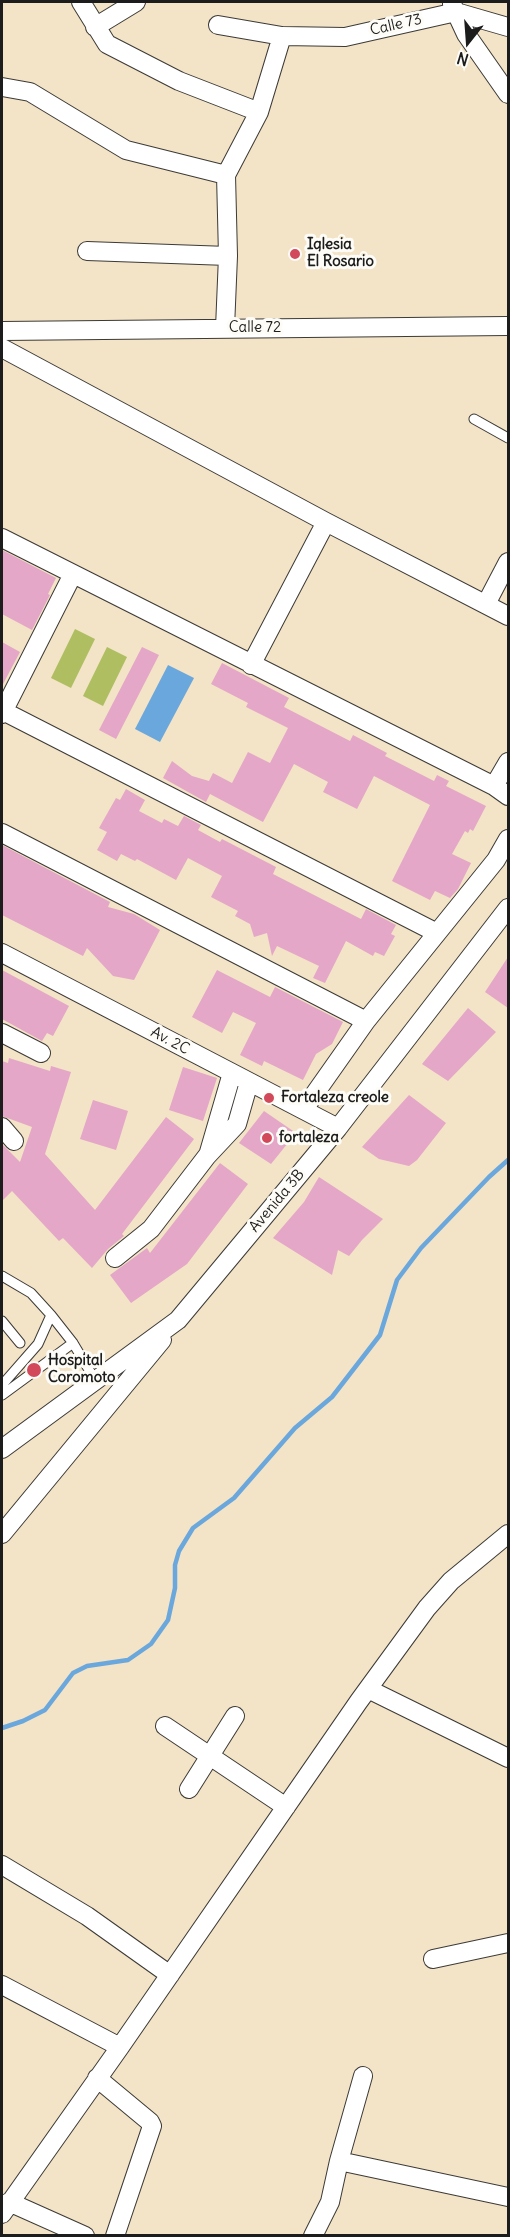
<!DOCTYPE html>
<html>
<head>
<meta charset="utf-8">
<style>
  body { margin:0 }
  #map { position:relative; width:510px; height:2237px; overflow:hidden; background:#f3e3c7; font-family:Delius,sans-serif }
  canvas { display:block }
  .frame { position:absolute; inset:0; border:3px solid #1c1c1c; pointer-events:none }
  .north { position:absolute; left:438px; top:12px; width:60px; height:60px; -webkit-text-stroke:4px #fdfcf7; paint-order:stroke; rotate:197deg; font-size:16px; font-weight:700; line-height:24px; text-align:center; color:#1c1c1c }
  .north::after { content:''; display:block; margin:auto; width:21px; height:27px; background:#1c1c1c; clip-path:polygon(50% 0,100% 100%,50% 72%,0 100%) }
</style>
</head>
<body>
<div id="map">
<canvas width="510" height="2237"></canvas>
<div class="frame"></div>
<div class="north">N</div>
</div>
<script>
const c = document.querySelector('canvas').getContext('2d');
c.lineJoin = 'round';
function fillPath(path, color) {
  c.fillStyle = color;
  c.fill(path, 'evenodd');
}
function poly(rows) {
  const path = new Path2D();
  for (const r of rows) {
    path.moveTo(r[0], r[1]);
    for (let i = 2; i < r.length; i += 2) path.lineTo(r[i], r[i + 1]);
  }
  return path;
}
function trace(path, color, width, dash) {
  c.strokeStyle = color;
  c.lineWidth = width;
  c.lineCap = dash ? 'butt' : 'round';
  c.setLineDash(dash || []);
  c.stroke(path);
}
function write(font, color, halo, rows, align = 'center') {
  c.font = font + ' Delius,sans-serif';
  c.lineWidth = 6;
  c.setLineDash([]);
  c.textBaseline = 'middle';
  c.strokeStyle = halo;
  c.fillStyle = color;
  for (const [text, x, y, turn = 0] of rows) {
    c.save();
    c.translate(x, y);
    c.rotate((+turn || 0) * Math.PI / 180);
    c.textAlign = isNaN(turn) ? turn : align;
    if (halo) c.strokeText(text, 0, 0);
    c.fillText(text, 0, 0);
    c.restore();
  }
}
fillPath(poly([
  [75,629,95,639,71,688,51,678],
  [107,647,127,657,103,706,83,696]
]), '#aebe61');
fillPath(poly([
  [168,665,194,678,160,742,135,729]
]), '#6aa7dc');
trace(poly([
  [2,1728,23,1721,45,1710,73,1673,87,1666,128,1660,151,1644,168,1620,175,1588,175,1565,179,1551,193,1528,234,1498,295,1428,332,1397,380,1335,397,1280,421,1248,489,1177,508,1160]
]), '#6aa7dc', 4.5);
fillPath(poly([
  [2,550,56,578,48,594,50,595,32,630,2,614],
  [2,642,20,652,2,686],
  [142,647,159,655,116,739,99,730],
  [222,663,289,698,284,707,350,741,353,735,387,753,385,756,434,781,437,775,449,781,446,786,486,806,473,831,470,829,468,833,465,831,452,854,471,863,458,889,450,898,435,891,430,900,392,881,430,805,374,776,357,809,323,792,328,782,294,764,263,822,210,794,206,802,163,778,172,761,192,776,209,781,213,773,232,783,248,752,270,763,288,728,246,707,248,703,211,684],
  [126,789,145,800,139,811,162,823,164,819,178,826,184,816,201,825,198,830,220,842,222,839,276,867,273,874,361,919,366,909,396,925,391,934,395,936,384,956,375,952,373,956,346,941,325,983,313,978,319,966,277,946,272,956,267,933,254,937,250,924,235,916,238,911,211,897,222,876,188,858,176,880,137,859,135,861,121,854,117,861,97,850,107,832,99,828,116,798,120,800],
  [2,845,110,902,108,907,134,914,160,930,134,980,113,976,87,948,83,956,2,915],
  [508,957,508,1008,485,992],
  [2,970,69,1006,53,1036,47,1033,42,1041,2,1019],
  [217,970,270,997,275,987,343,1022,332,1044,316,1054,303,1080,264,1061,262,1066,240,1055,256,1023,233,1012,222,1033,192,1017],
  [468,1008,496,1032,448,1081,422,1064],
  [9,1058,50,1071,51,1066,71,1072,45,1154,95,1210,166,1117,194,1139,122,1234,124,1236,108,1249,92,1268,63,1238,59,1241,12,1191,2,1201,2,1144,20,1162,32,1127,2,1116,2,1061,8,1063],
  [183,1067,217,1078,203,1121,169,1110],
  [409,1095,446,1123,417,1160,409,1166,379,1159,362,1147],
  [93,1100,128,1111,116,1150,80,1139],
  [264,1111,296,1133,271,1164,239,1143],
  [220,1163,248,1184,187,1264,131,1303,110,1275,147,1248,150,1253],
  [319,1177,383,1219,362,1240,349,1256,338,1250,332,1275,273,1238,304,1202]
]), '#e4a7c7');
const lane = poly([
  [474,419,508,438],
  [2,1276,31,1293,51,1315,73,1343,95,1380],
  [2,1321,20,1343],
  [2,1385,38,1344,51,1315],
  [2,1395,73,1343]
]);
const street = poly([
  [81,2,107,44,179,81,259,112],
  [452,4,466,34,508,94],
  [218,25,282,36,345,37,456,12,508,27],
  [95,27,136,2],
  [2,87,30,92,126,150,226,175],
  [87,251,228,256],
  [225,328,228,256,226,175,259,112,282,36],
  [2,331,508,326],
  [2,348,326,522,508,616],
  [2,538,494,786,508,796],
  [486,604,508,562],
  [251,665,326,522],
  [3,711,437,933],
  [2,714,73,574],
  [494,786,508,762],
  [2,833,366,1021],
  [2,953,338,1128],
  [2,1033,41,1053],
  [304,1109,366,1021,496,860,508,839],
  [2,1127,14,1141],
  [209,1152,232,1073],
  [115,1258,151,1229,207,1156,237,1124,249,1082],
  [2,1449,178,1320,338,1128,508,908],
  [2,1534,162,1340],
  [368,1689,508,1758],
  [165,1726,286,1807],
  [189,1789,235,1716],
  [2,1865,87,1916,170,1975],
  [433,1959,508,1943],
  [2,1985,120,2047],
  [97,2078,150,2122,152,2126,115,2236],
  [339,2161,363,2076],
  [9,2202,85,2236],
  [2,2214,120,2047,359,1701,427,1608,451,1581,508,1534],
  [313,2236,330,2202,339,2161,508,2197]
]);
trace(lane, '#3c3a36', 11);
trace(street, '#3c3a36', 20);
trace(lane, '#fff', 9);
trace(street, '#fff', 18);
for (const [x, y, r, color] of [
  [295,254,6,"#d1495b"],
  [269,1098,6,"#d1495b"],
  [267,1138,6,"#d1495b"],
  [34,1370,8,"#d1495b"]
]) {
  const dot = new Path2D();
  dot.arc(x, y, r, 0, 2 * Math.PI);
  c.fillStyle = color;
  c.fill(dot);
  trace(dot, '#fdfcf7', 2);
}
write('15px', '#1c1c1c', '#fdfcf7', [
  ["Calle 73",396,25,-13],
  ["Calle 72",255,328],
  ["Av. 2C",170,1041,28],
  ["Avenida 3B",277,1201,-50]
]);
write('bold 15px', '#1c1c1c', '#fdfcf7', [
  ["Iglesia",307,245],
  ["El Rosario",307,262],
  ["Fortaleza creole",281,1098],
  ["fortaleza",279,1138],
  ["Hospital",48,1361],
  ["Coromoto",48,1378]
], 'left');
</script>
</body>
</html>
